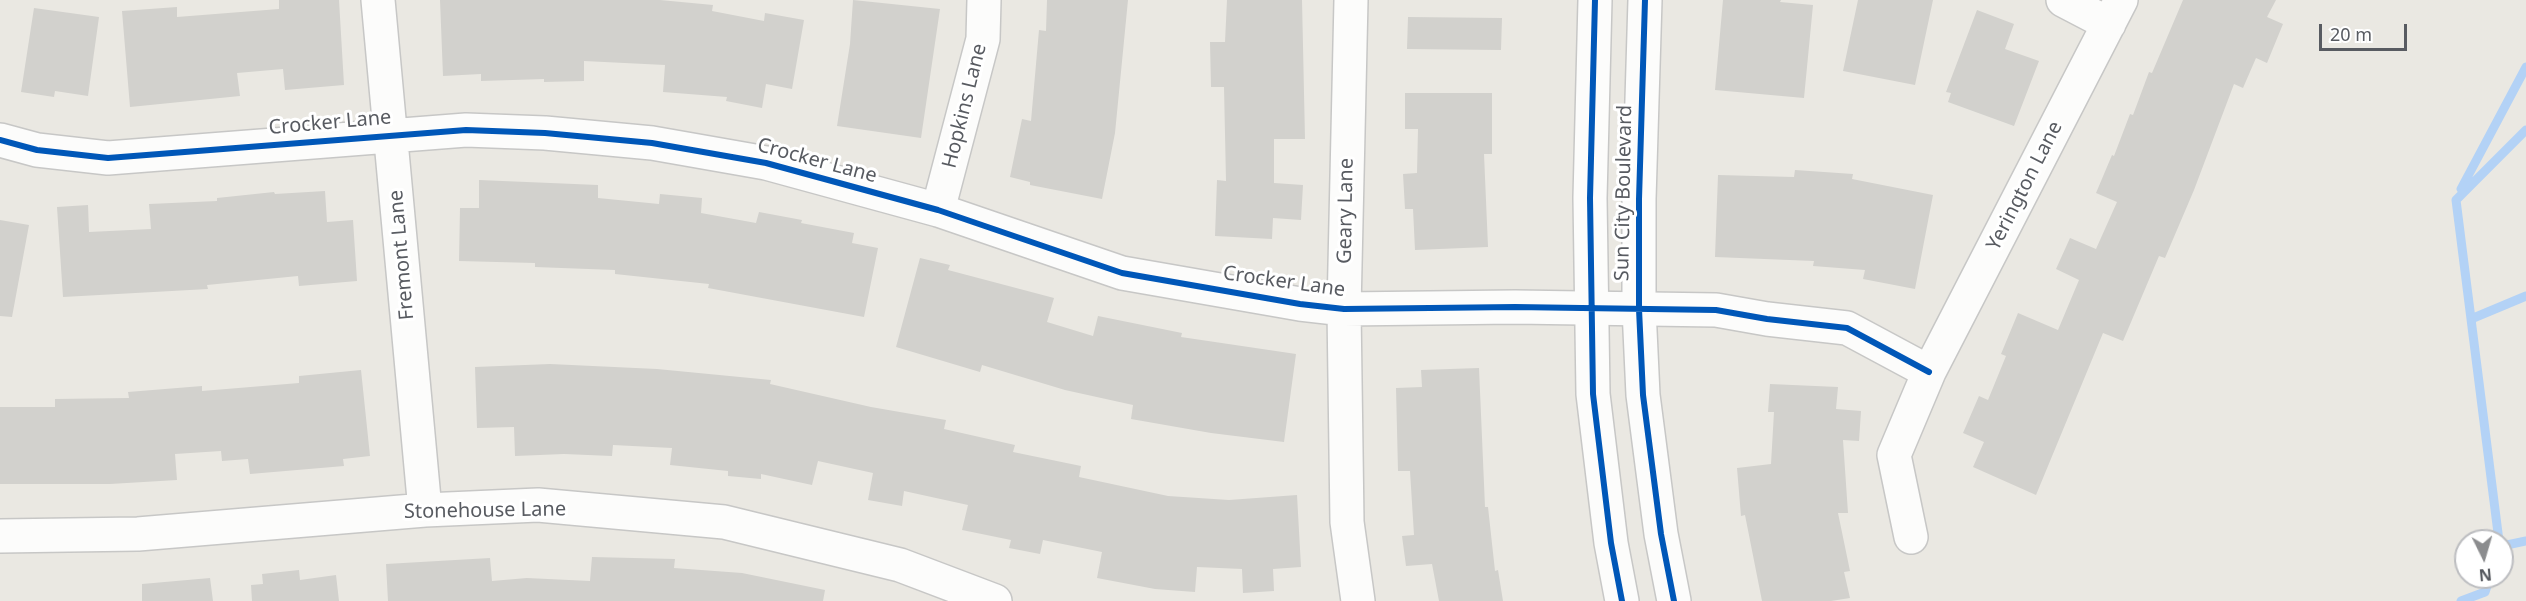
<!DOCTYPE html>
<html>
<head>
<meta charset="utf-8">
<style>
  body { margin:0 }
  #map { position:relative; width:2526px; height:601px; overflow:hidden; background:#eae8e2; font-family:"Noto Sans",sans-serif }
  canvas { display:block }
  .north { position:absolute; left:2454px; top:529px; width:60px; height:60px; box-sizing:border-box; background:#fff; border:2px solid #bcbdc0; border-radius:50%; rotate:175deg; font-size:16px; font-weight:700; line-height:24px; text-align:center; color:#585b61 }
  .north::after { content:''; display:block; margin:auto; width:21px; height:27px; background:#8b8c8e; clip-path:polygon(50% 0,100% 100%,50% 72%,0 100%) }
  .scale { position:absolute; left:2319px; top:24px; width:88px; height:27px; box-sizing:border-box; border:3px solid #585b61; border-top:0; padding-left:8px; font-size:18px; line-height:21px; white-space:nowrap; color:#585b61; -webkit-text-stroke:4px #fff; paint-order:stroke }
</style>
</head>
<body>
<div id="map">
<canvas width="2526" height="601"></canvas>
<div class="north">N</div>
<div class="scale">20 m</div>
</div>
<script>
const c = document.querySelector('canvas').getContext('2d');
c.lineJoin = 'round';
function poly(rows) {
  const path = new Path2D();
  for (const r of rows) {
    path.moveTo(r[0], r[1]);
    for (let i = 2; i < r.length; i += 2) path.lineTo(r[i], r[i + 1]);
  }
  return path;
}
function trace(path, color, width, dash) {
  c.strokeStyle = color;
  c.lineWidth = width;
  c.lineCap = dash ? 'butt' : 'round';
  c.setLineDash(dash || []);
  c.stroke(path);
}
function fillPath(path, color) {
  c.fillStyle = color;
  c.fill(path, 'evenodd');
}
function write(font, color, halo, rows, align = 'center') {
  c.font = font + ' "Noto Sans",sans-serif';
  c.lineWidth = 6;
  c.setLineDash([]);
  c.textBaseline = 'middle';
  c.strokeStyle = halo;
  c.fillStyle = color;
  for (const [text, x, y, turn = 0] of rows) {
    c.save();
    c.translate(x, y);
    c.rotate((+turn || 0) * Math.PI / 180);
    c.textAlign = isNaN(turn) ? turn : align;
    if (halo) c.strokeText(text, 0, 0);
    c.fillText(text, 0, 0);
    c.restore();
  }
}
trace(poly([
  [2461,189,2526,67],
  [2471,319,2526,296],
  [2499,541,2456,200,2526,130],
  [2502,546,2526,541],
  [2461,601,2485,592,2490,577]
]), '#b3d2f6', 9);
fillPath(poly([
  [279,0,339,0,344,85,285,90,283,69,237,73,240,96,130,107,122,11,177,7,177,17,279,9],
  [440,0,660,0,713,5,712,11,764,21,765,13,804,20,792,89,766,84,762,108,726,101,727,97,663,92,665,65,584,61,584,81,544,82,544,79,481,81,481,74,443,76],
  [853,0,940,9,921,138,837,126,850,44],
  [1047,0,1128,0,1115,133,1102,199,1030,185,1030,182,1010,177,1022,119,1031,121,1039,30,1046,31],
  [1227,0,1302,0,1305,139,1274,139,1274,183,1303,185,1301,220,1273,218,1272,239,1215,236,1217,180,1226,181,1224,87,1211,87,1210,42,1225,42],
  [1723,0,1781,0,1780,2,1813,5,1804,98,1715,90],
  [1858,0,1933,0,1915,85,1843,71],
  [2183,0,2276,0,2267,17,2283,24,2267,63,2256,58,2243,88,2234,84,2194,190,2165,258,2159,256,2123,341,2103,333,2036,495,1973,467,1984,442,1963,433,1979,396,1988,400,2006,356,2001,354,2018,313,2058,330,2079,280,2056,269,2070,238,2096,249,2117,202,2096,193,2112,155,2114,156,2130,114,2133,115,2149,72,2152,73],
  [34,8,99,17,88,96,55,91,54,97,21,92],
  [1977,10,2014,24,2005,49,2039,61,2014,126,1948,102,1951,93,1946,92],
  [1408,17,1502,18,1501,50,1407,49],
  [1405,93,1492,93,1492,154,1484,154,1488,247,1415,250,1413,209,1405,209,1403,174,1417,173,1418,129,1405,129],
  [1795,170,1853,174,1852,179,1933,195,1915,289,1863,279,1865,270,1813,266,1814,261,1715,257,1718,175,1794,177],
  [479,180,598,185,598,198,659,204,660,194,702,198,701,213,756,223,759,212,802,220,801,223,854,233,852,243,878,248,864,317,708,288,709,284,615,274,615,270,535,267,535,263,459,261,460,208,479,208],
  [325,191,327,222,353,220,357,281,299,286,298,276,207,285,208,289,63,297,57,207,88,205,89,232,151,229,149,204,217,201,217,198,274,192,275,194],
  [0,220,29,225,12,317,0,316],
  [920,258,950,265,948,270,1054,298,1047,322,1093,336,1098,316,1182,333,1181,337,1296,354,1284,442,1211,433,1131,419,1133,405,1065,390,982,365,980,372,896,347],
  [550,364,657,369,771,380,770,384,871,407,946,420,944,429,1015,445,1013,452,1081,466,1079,477,1168,496,1229,500,1297,495,1301,567,1273,569,1274,591,1243,593,1242,569,1197,567,1195,592,1155,589,1097,578,1102,552,1043,540,1040,554,1009,548,1011,540,962,530,968,505,904,491,902,506,868,500,873,473,818,461,812,485,761,474,761,479,728,476,728,471,670,465,672,448,613,445,612,456,564,454,515,456,514,427,477,428,475,367],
  [1479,368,1485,507,1488,507,1495,571,1498,570,1503,601,1439,601,1432,564,1406,566,1402,536,1414,535,1410,471,1398,471,1396,388,1422,387,1421,370],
  [361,370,370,456,343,459,344,466,250,474,248,459,222,461,221,451,175,454,177,480,110,484,0,484,0,407,55,407,55,399,129,398,128,392,202,386,202,391,299,383,299,376],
  [1770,384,1838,387,1836,409,1861,411,1859,441,1843,440,1848,513,1838,513,1850,571,1844,572,1850,598,1831,601,1762,601,1745,515,1741,516,1737,468,1771,464,1774,412,1768,412],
  [592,557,675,559,674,568,742,573,825,590,823,601,388,601,386,564,490,558,492,581,527,578,590,581],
  [299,570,300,580,336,575,339,601,252,601,251,585,263,584,262,574],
  [210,578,213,601,142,601,142,584]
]), '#d2d1cd');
const minor = poly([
  [378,0,425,510],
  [1351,0,1344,309,1347,522,1358,601],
  [2063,0,2109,24],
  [0,140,37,150,108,158,466,130,545,133,652,143,766,163,938,210,1122,273,1300,304,1344,309,1515,307,1716,310,1767,319,1847,328,1929,372],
  [938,210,983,39,984,0],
  [0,536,138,534,425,510,538,505,724,522,900,565,995,601],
  [1911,537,1894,455,1929,372,2121,0]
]);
const tertiary = poly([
  [1595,0,1590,198,1593,394,1611,543,1622,601],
  [1645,0,1639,199,1639,309,1643,395,1661,534,1674,601]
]);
trace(minor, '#c7c7c6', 36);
trace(tertiary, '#c7c7c6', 36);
trace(minor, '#fcfcfb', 33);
trace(tertiary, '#fcfcfb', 33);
trace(poly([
  [1595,0,1590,198,1593,394,1611,543,1622,601],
  [1645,0,1639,199,1639,309,1643,395,1661,534,1674,601],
  [0,140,37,150,108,158,466,130,545,133,652,143,766,163,938,210,1122,273,1300,304,1344,309,1515,307,1716,310,1767,319,1847,328,1929,372]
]), '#0057b8', 6);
write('20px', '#585b61', '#fff', [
  ["Hopkins Lane",965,106,-76],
  ["Crocker Lane",330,123,-5],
  ["Crocker Lane",817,161,15],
  ["Yerington Lane",2025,186,-63],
  ["Sun City Boulevard",1624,193,-89],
  ["Geary Lane",1346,211,-89],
  ["Fremont Lane",402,255,-95],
  ["Crocker Lane",1284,282,8],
  ["Stonehouse Lane",485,511,-1]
]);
</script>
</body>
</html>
